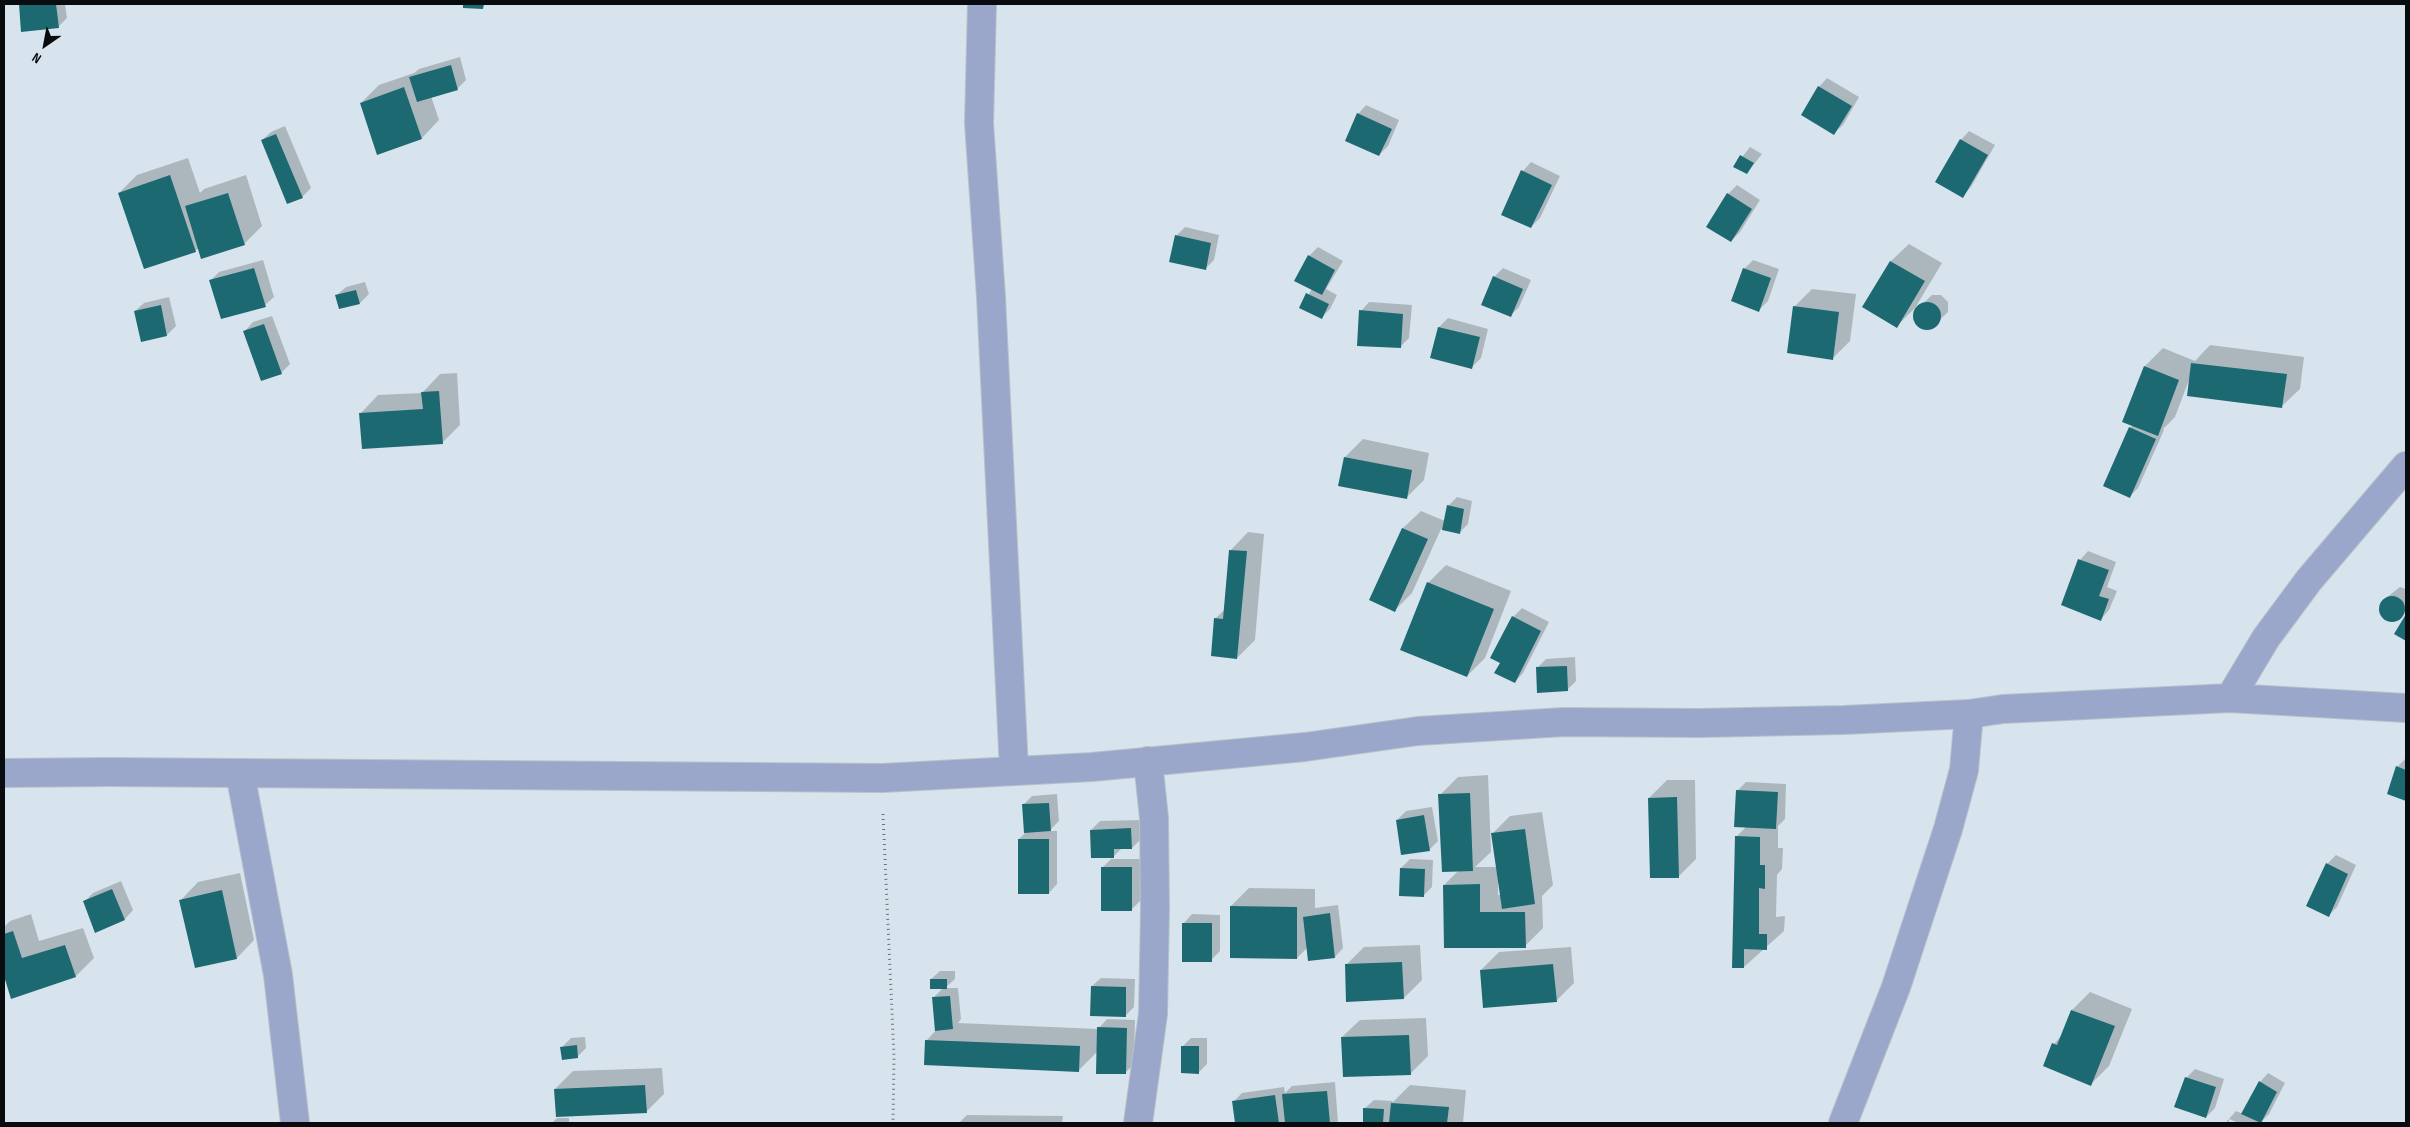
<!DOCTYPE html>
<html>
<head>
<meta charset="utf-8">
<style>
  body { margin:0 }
  #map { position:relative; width:2410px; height:1127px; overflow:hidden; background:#d8e4ed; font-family:"Sofia Sans Condensed",sans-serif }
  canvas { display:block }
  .frame { position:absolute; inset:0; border:5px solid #090c0f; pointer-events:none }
  .north { position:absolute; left:20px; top:20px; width:50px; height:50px; -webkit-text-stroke:4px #d8e4ed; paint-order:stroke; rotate:213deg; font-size:14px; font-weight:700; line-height:20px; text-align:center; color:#090c0f }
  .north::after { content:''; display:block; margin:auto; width:18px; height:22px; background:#090c0f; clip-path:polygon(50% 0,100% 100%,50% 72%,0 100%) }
</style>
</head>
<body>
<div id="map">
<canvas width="2410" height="1127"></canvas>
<div class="frame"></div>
<div class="north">N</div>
</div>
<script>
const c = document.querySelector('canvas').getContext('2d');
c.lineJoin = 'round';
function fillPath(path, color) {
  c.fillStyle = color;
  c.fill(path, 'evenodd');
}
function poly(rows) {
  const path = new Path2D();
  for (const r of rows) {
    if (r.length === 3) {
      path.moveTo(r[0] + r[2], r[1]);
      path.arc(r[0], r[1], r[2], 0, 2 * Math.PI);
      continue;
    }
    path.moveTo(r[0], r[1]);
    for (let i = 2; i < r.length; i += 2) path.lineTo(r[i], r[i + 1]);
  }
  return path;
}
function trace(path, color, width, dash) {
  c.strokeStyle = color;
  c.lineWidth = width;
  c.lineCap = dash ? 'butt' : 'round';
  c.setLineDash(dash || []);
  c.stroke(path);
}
fillPath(poly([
  [20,4,65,4,67,18,58,27,22,30],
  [460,57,466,80,457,89,431,96,439,120,422,138,361,103,379,85,414,73,419,69],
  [1827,78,1859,97,1843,125,1834,133,1819,87],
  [1366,105,1399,120,1388,146,1379,155,1358,114],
  [285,126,311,188,302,197,262,140,271,132],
  [1969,131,1995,145,1971,187,1963,196,1961,140],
  [1750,147,1762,154,1747,173,1735,166],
  [188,158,200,193,204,189,246,175,262,226,244,244,199,248,195,251,119,193,137,175],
  [1531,162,1560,176,1540,218,1531,227,1523,171],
  [1737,185,1760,200,1740,232,1731,241,1728,194],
  [1185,227,1219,235,1214,260,1205,269,1176,236],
  [1909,244,1942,263,1915,308,1897,326,1864,306,1891,261],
  [1318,247,1343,261,1326,289,1337,295,1330,309,1321,318,1301,307,1312,289,1309,256],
  [263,260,274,297,265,305,210,281,219,272],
  [1753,260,1779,269,1768,301,1759,310,1744,269],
  [1503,268,1531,280,1519,307,1510,316,1494,277],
  [365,282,369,294,360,303,340,307,337,295,346,287],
  [1812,289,1856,294,1850,341,1832,359,1794,307],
  [1932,295,1941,295,1948,302,1948,312,1931,328,1921,327,1915,320,1915,311],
  [169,297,176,326,167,335,142,341,135,311,144,303],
  [1369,302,1412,305,1409,338,1400,347,1361,311],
  [272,316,290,364,281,373,245,331,253,322],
  [1448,318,1488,329,1481,358,1472,367,1432,357,1439,327],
  [2210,345,2304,357,2300,389,2282,406,2189,380,2175,417,2163,429,2164,430,2138,488,2129,497,2130,428,2133,425,2124,421,2145,366,2163,348,2195,361],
  [457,373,460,425,442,443,361,413,378,395,422,393,440,374],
  [1363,439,1429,453,1424,480,1406,498,1345,457],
  [1457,497,1472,501,1468,524,1459,533,1441,529,1412,593,1395,610,1371,600,1403,528,1421,511,1445,521,1448,506],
  [1248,532,1264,534,1255,640,1237,658,1212,655,1216,618,1225,609,1231,550],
  [2088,551,2116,562,2107,587,2117,591,2109,610,2101,619,2080,560],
  [1446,565,1511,591,1485,658,1467,676,1428,583],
  [2400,587,2406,589,2406,611,2393,620,2384,618,2380,610,2382,601],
  [1522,608,1549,622,1523,673,1515,682,1502,662,1513,617],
  [1575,657,1576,681,1567,690,1537,668,1546,659],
  [2406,758,2406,799,2388,793,2397,767],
  [1488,775,1491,852,1475,867,1497,867,1492,834,1510,816,1542,812,1553,885,1542,896,1543,928,1525,946,1444,885,1459,870,1440,795,1458,777],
  [1498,883,1499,883,1501,895,1498,895],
  [1667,780,1695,780,1696,859,1678,877,1649,798],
  [1746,782,1786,784,1785,819,1778,826,1778,848,1783,848,1782,869,1777,875,1776,917,1785,916,1784,931,1744,967,1736,837,1746,827,1737,791],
  [1057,794,1059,821,1049,831,1057,831,1057,884,1049,893,1019,839,1025,833,1023,805,1032,796],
  [1432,807,1438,841,1429,850,1397,820,1406,811],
  [1140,820,1141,839,1132,848,1123,847,1114,856,1091,830,1100,821],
  [2336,855,2356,865,2337,907,2328,916,2327,864],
  [1111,859,1140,859,1140,901,1131,910,1102,868],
  [1410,859,1433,860,1432,887,1423,896,1401,868],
  [240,873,254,940,237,958,181,900,198,882],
  [121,881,133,910,125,919,96,931,84,902,93,893],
  [1249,888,1315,889,1315,908,1338,905,1343,948,1335,957,1308,947,1297,958,1231,906],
  [31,914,39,941,83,928,94,958,76,976,12,997,6,978,4,980,4,927,10,921],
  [1192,914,1220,915,1220,951,1211,960,1184,923],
  [1420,945,1422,980,1404,998,1346,965,1364,947],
  [1571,947,1574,983,1556,1001,1481,970,1499,952],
  [940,971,955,971,955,979,945,988,958,988,961,1019,958,1023,1098,1029,1107,1019,1135,1020,1134,1064,1125,1073,1098,1051,1078,1071,926,1064,927,1040,936,1030,934,997,943,988,931,979],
  [1101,978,1135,979,1134,1007,1125,1016,1092,986],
  [2090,992,2132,1009,2109,1066,2091,1084,2054,1044,2062,1035,2072,1010],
  [1426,1018,1428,1056,1410,1074,1342,1037,1360,1020],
  [585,1037,586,1048,577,1057,562,1047,571,1038],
  [1191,1038,1207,1038,1207,1064,1198,1073,1182,1047],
  [662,1068,664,1094,646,1112,555,1089,573,1071],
  [2195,1069,2224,1079,2215,1108,2206,1117,2186,1078],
  [2268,1073,2285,1083,2269,1114,2261,1122,2262,1123,2239,1123,2229,1119,2229,1122,2233,1123,2226,1123,2228,1120,2236,1111,2243,1114,2260,1082],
  [1335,1082,1338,1123,1236,1123,1233,1102,1242,1093,1284,1087,1285,1093,1292,1086],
  [1410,1085,1466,1090,1463,1123,1364,1123,1365,1108,1374,1100,1393,1101,1392,1103],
  [967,1115,1063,1116,1062,1123,959,1123],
  [557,1118,569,1118,569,1123,552,1123]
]), '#0003');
fillPath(poly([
  [19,4,56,4,59,28,21,32],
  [463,4,484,4,483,9,463,8],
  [451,65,458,90,417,102,409,77],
  [1818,86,1852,106,1834,135,1801,115],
  [404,87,422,139,377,155,360,103],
  [1357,113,1392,129,1379,156,1345,141],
  [276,134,303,198,287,204,261,140],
  [1960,139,1988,155,1963,198,1935,182],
  [1740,155,1754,163,1747,174,1733,167],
  [1521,170,1552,185,1531,228,1501,215],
  [170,175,196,252,144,269,118,193],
  [228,193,245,245,201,259,185,206],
  [1727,193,1752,209,1731,242,1706,227],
  [1175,235,1211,243,1206,270,1169,262],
  [1308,255,1335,270,1322,295,1294,281],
  [1890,261,1925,281,1897,328,1862,307],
  [254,268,266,307,221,319,209,280],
  [1743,268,1771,278,1759,312,1731,301],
  [1493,276,1523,289,1511,317,1481,305],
  [356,290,360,304,339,309,335,295],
  [1306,293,1329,304,1322,319,1299,308],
  [1927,316,14],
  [161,305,167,336,141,342,134,311],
  [1793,306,1839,312,1833,360,1787,353],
  [1359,310,1403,314,1401,348,1357,346],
  [264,324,282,374,261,381,243,331],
  [1438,327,1480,337,1472,369,1430,358],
  [2191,363,2287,374,2282,408,2187,396],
  [2144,366,2179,380,2158,436,2122,422],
  [439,391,443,444,362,449,359,413,423,409,421,392],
  [2129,427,2156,439,2130,498,2103,486],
  [1344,457,1412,470,1407,499,1338,486],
  [1447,505,1464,509,1460,534,1442,530],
  [1402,528,1428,539,1395,612,1369,600],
  [1229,550,1247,551,1237,659,1211,656,1214,618,1223,619],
  [2078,559,2109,570,2099,596,2109,599,2101,621,2061,605],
  [1427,582,1494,609,1467,677,1400,650],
  [2392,609,13],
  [2406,614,2406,641,2394,634],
  [1512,616,1541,631,1515,683,1494,673,1500,663,1490,658],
  [1567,666,1568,691,1537,693,1536,667],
  [2396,766,2406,770,2406,801,2387,794],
  [1736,790,1778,792,1776,829,1734,827],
  [1470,793,1473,871,1442,872,1438,794],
  [1677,797,1679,878,1650,878,1648,798],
  [1049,803,1051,831,1024,833,1022,804],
  [1424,815,1430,851,1401,855,1396,820],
  [1131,828,1132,849,1114,849,1114,858,1091,858,1090,830],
  [1525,829,1535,904,1502,909,1491,833],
  [1735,836,1760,837,1760,865,1765,865,1765,889,1759,888,1759,934,1767,934,1767,950,1744,949,1744,968,1732,968],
  [1018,839,1049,839,1049,894,1018,894],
  [2326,863,2348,874,2329,917,2306,906],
  [1101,867,1132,867,1132,911,1101,911],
  [1400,868,1425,869,1424,897,1399,896],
  [1480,884,1480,912,1525,912,1526,948,1444,948,1443,885],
  [112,889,125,920,95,933,83,901],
  [222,890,237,959,195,968,179,900],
  [1230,906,1297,907,1297,959,1230,958],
  [1330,913,1335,958,1308,961,1303,917],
  [1182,923,1212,923,1212,962,1182,962],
  [13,931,22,958,65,945,76,977,11,999,4,976,4,934],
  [1402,962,1404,999,1346,1002,1345,964],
  [1553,964,1557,1002,1483,1008,1480,970],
  [930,979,947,979,947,989,930,989],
  [1091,986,1126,987,1126,1017,1090,1016],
  [950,996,953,1029,935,1031,932,997],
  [2071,1010,2115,1026,2091,1086,2043,1066,2052,1043,2057,1045],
  [1097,1027,1127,1028,1126,1074,1096,1074],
  [1409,1035,1411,1075,1343,1077,1341,1037],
  [925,1040,1080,1046,1079,1072,924,1065],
  [577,1045,578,1058,562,1060,560,1047],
  [1181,1046,1199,1046,1199,1074,1181,1073],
  [2185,1077,2216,1087,2206,1118,2174,1107],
  [2259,1081,2277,1092,2261,1123,2241,1114],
  [645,1085,647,1113,556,1117,554,1089],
  [1327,1091,1330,1123,1285,1123,1282,1094],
  [1275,1095,1279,1123,1235,1123,1232,1101],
  [1391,1103,1449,1107,1447,1123,1389,1123],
  [1363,1108,1384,1109,1383,1123,1363,1123]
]), '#1c6972');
const minor = poly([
  [982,4,979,123,991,297,1014,770],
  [2230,698,2266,638,2309,580,2406,466],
  [4,773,108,772,882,778,1092,767,1305,747,1418,731,1564,722,1699,723,1844,720,1969,714,2003,709,2230,698,2406,708],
  [240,773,278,975,295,1123],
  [1138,1123,1153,1014,1155,909,1154,818,1148,761],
  [1843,1123,1896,987,1948,829,1964,770,1969,714]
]);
trace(minor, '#b7c1c9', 30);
trace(poly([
  [883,814,894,1057,893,1123]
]), '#6b7278', 3, [1, 4]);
trace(minor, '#9aa7cb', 28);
</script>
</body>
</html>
